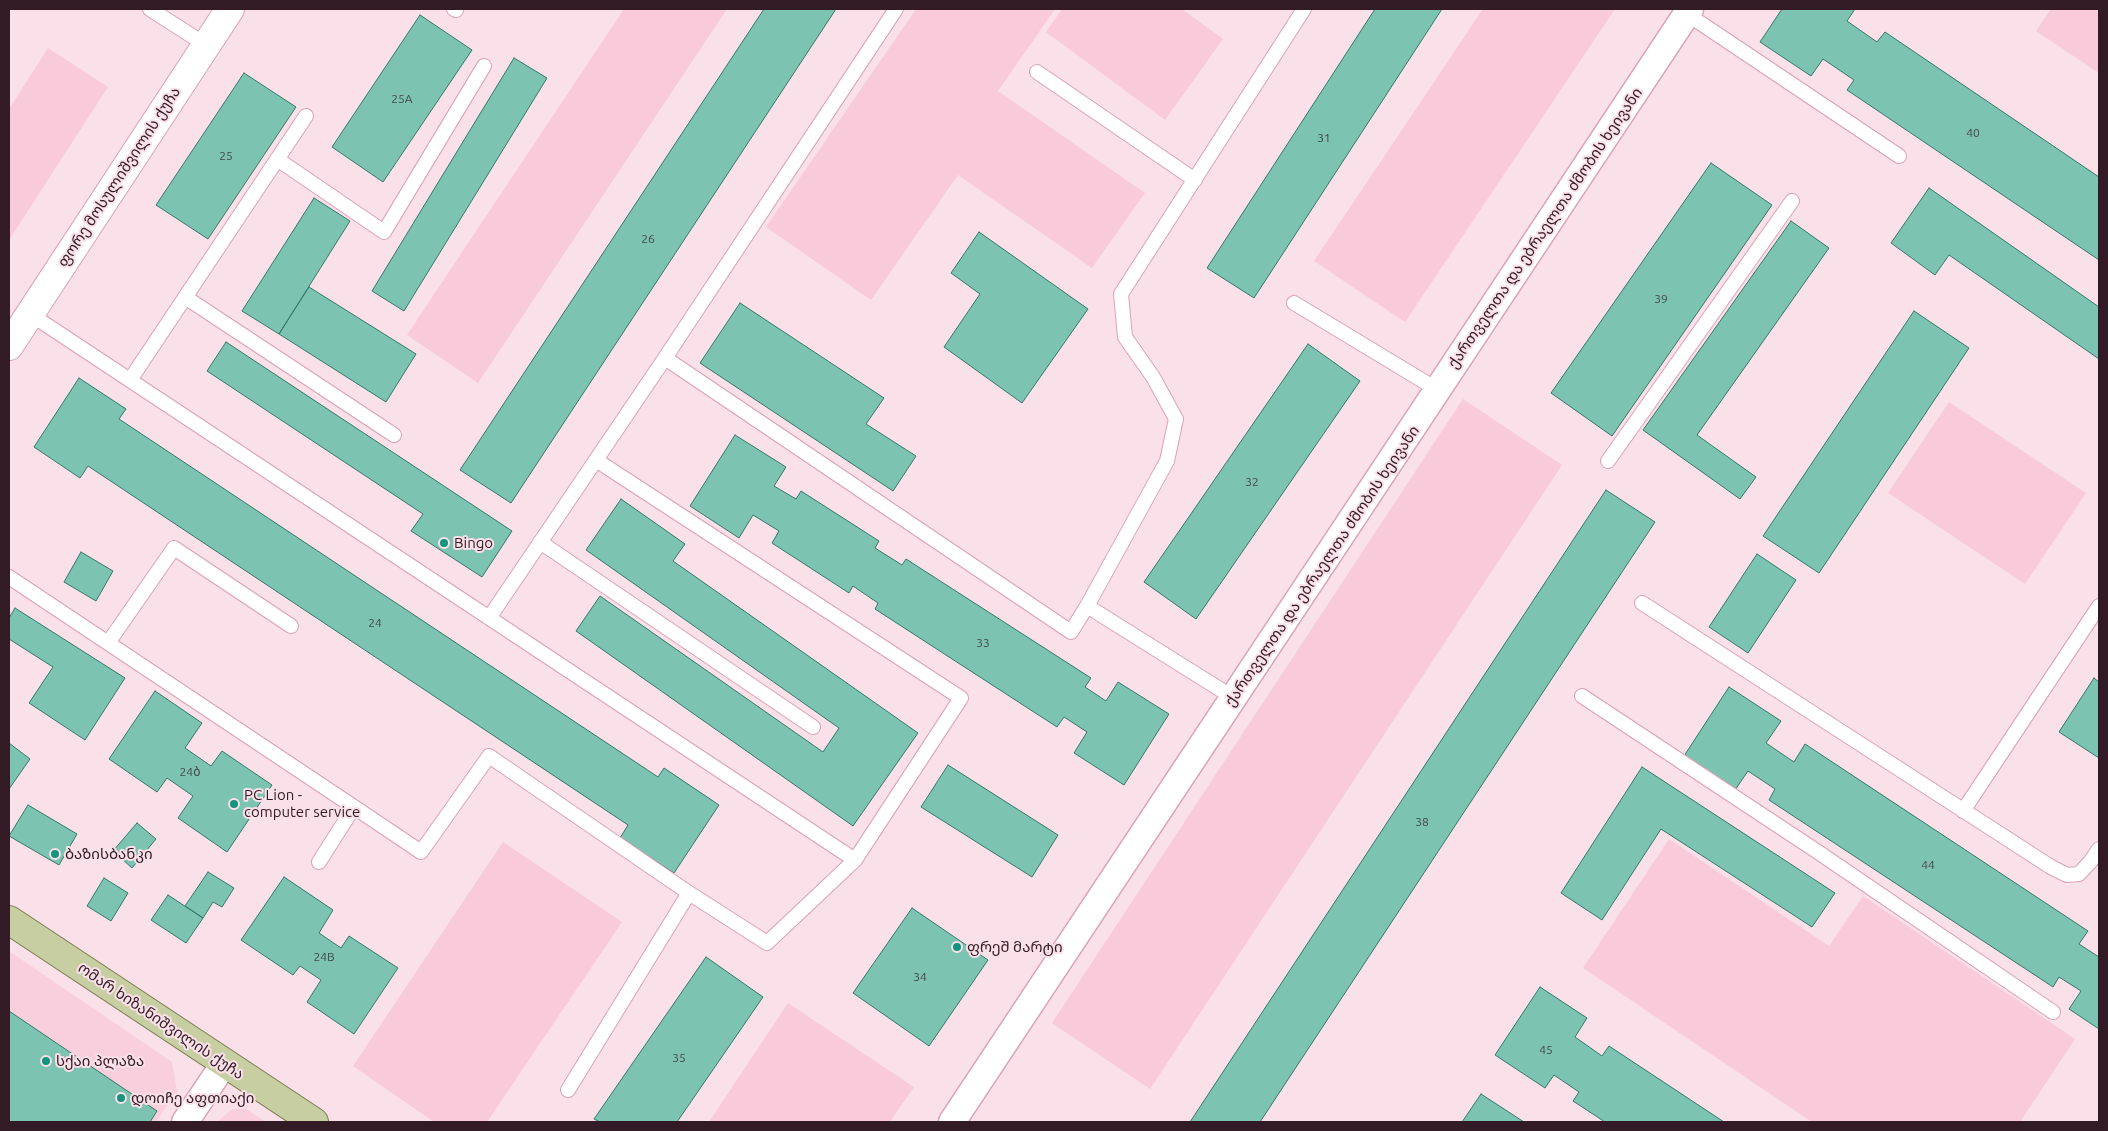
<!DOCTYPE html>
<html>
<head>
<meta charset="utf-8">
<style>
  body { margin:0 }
  #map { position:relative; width:2108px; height:1131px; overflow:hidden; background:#fae0e9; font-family:Ubuntu,sans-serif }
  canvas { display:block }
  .frame { position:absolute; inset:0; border:10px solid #321b24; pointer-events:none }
</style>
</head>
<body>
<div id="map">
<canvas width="2108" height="1131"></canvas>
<div class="frame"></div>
</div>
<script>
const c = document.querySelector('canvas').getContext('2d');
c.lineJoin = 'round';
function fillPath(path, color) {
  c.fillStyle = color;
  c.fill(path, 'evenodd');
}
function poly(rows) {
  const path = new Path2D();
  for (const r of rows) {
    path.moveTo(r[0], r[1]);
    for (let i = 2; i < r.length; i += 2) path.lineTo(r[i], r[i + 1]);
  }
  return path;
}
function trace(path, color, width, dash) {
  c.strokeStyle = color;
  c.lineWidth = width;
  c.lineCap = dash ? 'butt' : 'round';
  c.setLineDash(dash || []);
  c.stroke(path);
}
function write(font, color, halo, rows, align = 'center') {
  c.font = font + ' Ubuntu,"Noto Sans Georgian",sans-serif';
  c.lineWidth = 4;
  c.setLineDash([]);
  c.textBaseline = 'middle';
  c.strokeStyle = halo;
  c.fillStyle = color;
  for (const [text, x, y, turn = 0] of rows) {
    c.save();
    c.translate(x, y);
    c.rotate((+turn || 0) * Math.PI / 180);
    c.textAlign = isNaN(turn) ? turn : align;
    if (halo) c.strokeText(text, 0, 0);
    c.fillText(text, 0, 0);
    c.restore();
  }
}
fillPath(poly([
  [9,951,172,1062,177,1091,156,1122,9,1122],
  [232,1109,246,1109,266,1122,217,1122]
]), '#f9cfdd');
fillPath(poly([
  [624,9,727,9,478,383,407,335],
  [916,9,1055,9,998,91,1145,193,1092,268,958,175,871,300,766,227],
  [1062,9,1182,9,1223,39,1165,120,1046,32],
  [1483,9,1615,9,1405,322,1314,261],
  [2051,9,2099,9,2099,73,2036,31],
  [48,48,108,87,9,240,9,109],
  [1463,399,1562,465,1150,1089,1052,1023],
  [1949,402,2086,493,2025,584,1888,493],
  [1669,839,1829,946,1863,896,2075,1039,2020,1122,1812,1122,1583,968],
  [503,842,622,922,487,1122,434,1122,353,1066],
  [788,1003,914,1087,890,1122,709,1122]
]), '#f9cada');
const building = poly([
  [764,9,836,9,511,503,460,470,764,9],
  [1375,9,1442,9,1254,298,1207,268,1375,9],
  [1782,9,1855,9,1847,21,1877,42,1885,32,2099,177,2099,260,1847,90,1854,80,1823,59,1811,76,1760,42,1782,9],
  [420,15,472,50,383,182,332,147,420,15],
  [514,58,547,78,404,311,372,291,514,58],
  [244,73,296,107,208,239,156,205,244,73],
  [1711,163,1772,205,1612,436,1551,393,1711,163],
  [1929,188,2099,307,2099,359,1949,255,1935,275,1891,243,1929,188],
  [314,198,350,221,279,334,242,311,314,198],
  [1791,221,1829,248,1697,435,1756,477,1740,499,1643,430,1791,221],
  [979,232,1088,309,1022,403,944,347,980,294,951,273,979,232],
  [309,287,416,354,386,402,279,334,309,287],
  [740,303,884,398,866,424,916,456,893,491,700,363,740,303],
  [1914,311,1969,348,1819,573,1763,536,1914,311],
  [226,342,512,531,482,577,411,531,423,514,207,371,226,342],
  [1308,344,1360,381,1196,619,1144,582,1308,344],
  [79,378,126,409,119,419,658,777,664,768,719,805,674,873,620,838,628,825,88,466,80,478,34,447,79,378],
  [735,435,786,467,774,486,796,499,801,491,879,541,875,548,902,565,906,559,1091,678,1085,687,1106,701,1118,682,1169,714,1124,785,1074,753,1087,732,1064,717,1057,727,875,609,878,603,853,586,849,593,772,543,779,531,753,515,739,538,690,506,735,435],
  [1606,490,1655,522,1260,1122,1190,1122,1606,490],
  [621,499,685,544,673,561,918,733,853,826,576,631,600,596,823,752,839,728,586,550,621,499],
  [81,552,113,571,96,601,64,582,81,552],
  [1757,554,1796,580,1748,653,1709,627,1757,554],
  [15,608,125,678,85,740,29,703,53,667,9,639,9,618,15,608],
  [2094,678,2099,682,2099,758,2059,732,2094,678],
  [1729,687,1781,721,1766,743,1794,762,1805,744,2088,931,2079,944,2099,957,2099,1029,2069,1009,2081,991,2059,977,2053,987,1769,800,1775,789,1748,771,1735,790,1684,756,1729,687],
  [155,691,202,723,185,748,211,766,222,751,272,785,227,852,178,818,193,796,167,778,157,792,109,759,155,691],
  [9,743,30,759,9,789,9,743],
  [948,765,1058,835,1032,877,921,807,948,765],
  [1642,767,1835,893,1812,927,1661,829,1602,920,1561,893,1642,767],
  [28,805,77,834,59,865,9,836,28,805],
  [137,823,156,839,132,868,113,851,137,823],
  [208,872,234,888,222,907,213,902,203,918,185,906,208,872],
  [284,877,333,910,319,933,341,948,349,936,398,968,354,1034,307,1002,321,980,300,966,293,975,241,940,284,877],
  [104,878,128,893,111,921,87,906,104,878],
  [168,895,203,918,186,943,151,920,168,895],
  [912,908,988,960,929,1046,853,993,912,908],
  [706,957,763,997,677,1122,600,1122,594,1119,706,957],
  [1540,987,1587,1018,1575,1037,1602,1056,1609,1046,1724,1122,1605,1122,1573,1101,1579,1092,1554,1075,1545,1088,1495,1055,1540,987],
  [9,1011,157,1111,150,1122,9,1122,9,1011],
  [1481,1094,1524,1122,1462,1122,1481,1094]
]);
fillPath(building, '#7dc3b1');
trace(building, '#327969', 1);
const service = poly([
  [150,9,206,45],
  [454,9,456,10],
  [1687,14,1899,156],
  [1037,72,1195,180],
  [277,159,384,232,484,66],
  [185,297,394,435],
  [1294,303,1438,390],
  [30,314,855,860],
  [665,358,1071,632,1087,606,1234,698],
  [130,380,306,116],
  [1608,461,1792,201],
  [540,542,813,727],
  [9,577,354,807],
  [1642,603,2051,867,2067,875,2079,874,2091,861,2099,849],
  [1087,606,1167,461,1176,419,1153,377,1125,337,1121,294,1304,9],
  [489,618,665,358,896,9],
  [108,643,174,548,291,626],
  [1582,696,1818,852,2053,1012],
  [1963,811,2099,606],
  [319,862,354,807,421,852,489,756,689,893,767,943,855,860,961,698,596,460],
  [568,1090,689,893]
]);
const minor = poly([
  [185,1122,224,1064],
  [952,1122,1690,9]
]);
const tertiary = poly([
  [9,346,230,9]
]);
const primary = poly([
  [9,920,314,1122]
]);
trace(service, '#dca1b6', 16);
trace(minor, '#dca1b6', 29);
trace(tertiary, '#dca1b6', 30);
trace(primary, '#7b7b4e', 30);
trace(service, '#fff', 14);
trace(minor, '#fff', 26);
trace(tertiary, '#fff', 28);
trace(primary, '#c7cea2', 28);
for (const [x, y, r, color] of [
  [444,543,5,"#13947d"],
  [234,804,5,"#13947d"],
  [55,854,5,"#13947d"],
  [957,947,5,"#13947d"],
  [46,1061,5,"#13947d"],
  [121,1098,5,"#13947d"]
]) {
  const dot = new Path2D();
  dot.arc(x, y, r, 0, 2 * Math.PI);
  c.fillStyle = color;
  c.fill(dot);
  trace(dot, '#fae0e9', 2);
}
write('12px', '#454547', null, [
  ["25A",402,99],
  ["40",1973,133],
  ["31",1324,138],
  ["25",226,156],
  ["26",648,239],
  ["39",1661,299],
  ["32",1252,482],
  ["24",375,623],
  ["33",983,643],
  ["24ბ",190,772],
  ["38",1422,822],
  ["44",1928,865],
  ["24B",324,957],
  ["34",920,977],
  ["45",1546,1050],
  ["35",679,1058]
]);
write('15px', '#321b24', '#fae0e9', [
  ["ფორე მოსულიშვილის ქუჩა",119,177,-57],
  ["ქართველთა და ებრაელთა ძმობის ხეივანი",1545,228,-56],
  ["ქართველთა და ებრაელთა ძმობის ხეივანი",1322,566,-56],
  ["ომარ ხიზანიშვილის ქუჩა",161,1021,34]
]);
write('15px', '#321b24', '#fae0e9', [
  ["Bingo",454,543],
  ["PC Lion -",244,795],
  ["computer service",244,812],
  ["ბაზისბანკი",65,854],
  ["ფრეშ მარტი",967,947],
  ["სქაი პლაზა",56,1061],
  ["დოიჩე აფთიაქი",131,1098]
], 'left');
</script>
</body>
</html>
